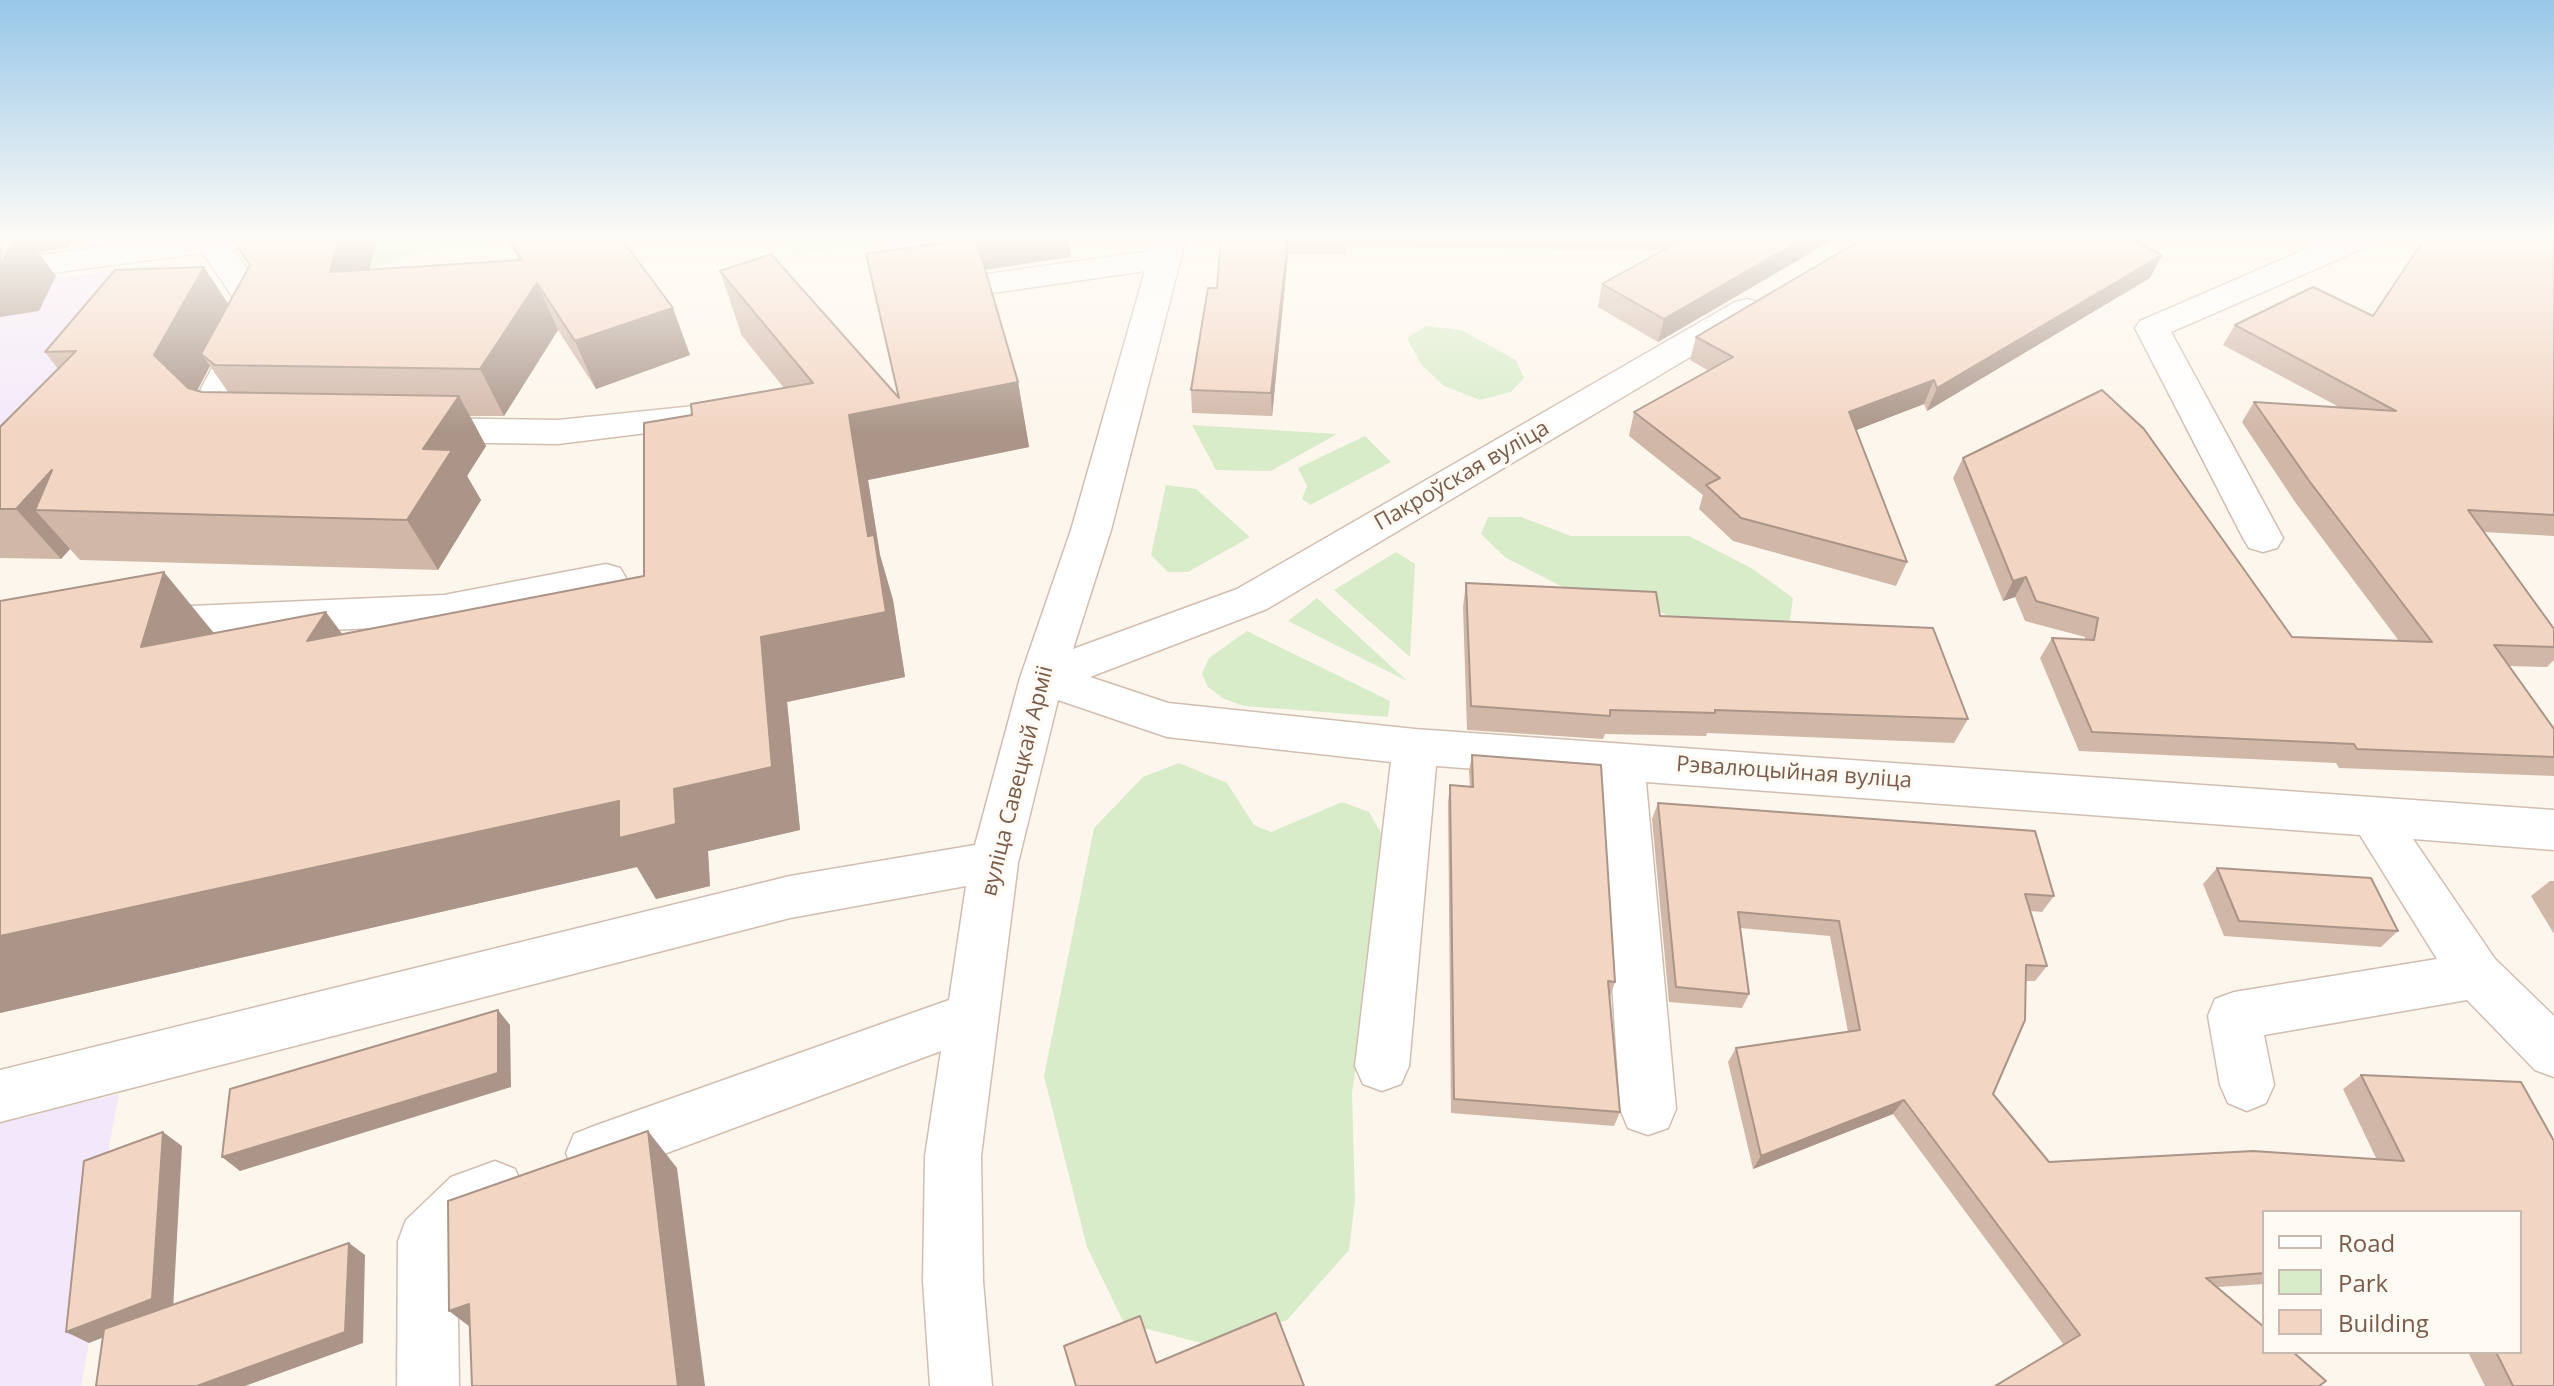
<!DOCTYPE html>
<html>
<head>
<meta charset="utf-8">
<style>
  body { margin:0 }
  #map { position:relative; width:2554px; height:1386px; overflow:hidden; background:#fdf6ec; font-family:"Open Sans",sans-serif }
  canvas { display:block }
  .legend { position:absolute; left:2262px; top:1210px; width:260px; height:144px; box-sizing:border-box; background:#fffaf3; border:2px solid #cabbb1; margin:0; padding:10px 14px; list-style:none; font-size:24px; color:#7a5c4d }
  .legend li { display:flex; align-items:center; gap:16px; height:40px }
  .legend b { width:40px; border:2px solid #cabbb1 }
</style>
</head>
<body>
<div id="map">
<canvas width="2554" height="1386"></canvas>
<ul class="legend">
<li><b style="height:10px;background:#fff"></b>Road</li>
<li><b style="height:22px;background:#d8ecc9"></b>Park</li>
<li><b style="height:22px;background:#f3d5c3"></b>Building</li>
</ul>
</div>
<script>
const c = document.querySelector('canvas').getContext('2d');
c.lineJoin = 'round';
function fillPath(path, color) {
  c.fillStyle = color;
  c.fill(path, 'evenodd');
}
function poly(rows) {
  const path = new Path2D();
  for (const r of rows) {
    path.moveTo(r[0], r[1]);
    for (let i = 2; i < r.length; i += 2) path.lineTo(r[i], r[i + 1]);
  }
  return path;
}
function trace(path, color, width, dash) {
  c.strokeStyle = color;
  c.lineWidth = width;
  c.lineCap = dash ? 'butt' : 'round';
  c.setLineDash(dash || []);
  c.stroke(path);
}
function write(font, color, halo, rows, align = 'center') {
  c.font = font + ' "Open Sans",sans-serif';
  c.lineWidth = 7;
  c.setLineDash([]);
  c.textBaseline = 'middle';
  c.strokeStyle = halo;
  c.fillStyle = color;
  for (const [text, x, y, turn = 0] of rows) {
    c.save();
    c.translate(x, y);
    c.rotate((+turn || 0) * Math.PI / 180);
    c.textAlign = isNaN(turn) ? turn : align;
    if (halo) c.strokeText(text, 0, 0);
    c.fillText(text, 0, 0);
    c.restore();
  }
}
fillPath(poly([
  [176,262,149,320,0,523,0,285],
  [119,1094,104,1174,89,1343,81,1386,0,1386,0,1121]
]), '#f3e8fa');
fillPath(poly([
  [286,238,499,238,416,254,357,273],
  [785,238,874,238,865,243,794,256],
  [1426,326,1461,330,1516,360,1524,378,1511,392,1480,400,1444,386,1421,364,1407,338],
  [1192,425,1337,434,1271,471,1216,470],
  [1365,436,1391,462,1310,505,1302,499,1307,486,1298,468],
  [1166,485,1196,489,1250,537,1188,572,1168,572,1151,555],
  [1488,517,1521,517,1571,536,1689,536,1753,569,1793,598,1790,620,1763,630,1681,624,1635,596,1569,590,1506,558,1481,534],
  [1396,552,1415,564,1410,657,1334,590],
  [1317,598,1407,681,1288,621],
  [1247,631,1390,701,1388,717,1244,706,1224,699,1208,687,1202,674,1209,658],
  [1179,763,1227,783,1254,825,1271,832,1342,802,1369,812,1392,852,1352,1092,1355,1200,1349,1250,1287,1320,1213,1346,1124,1323,1087,1247,1044,1076,1094,828,1143,777]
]), '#d8ecc9');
const minor = poly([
  [171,238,256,239,251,246,233,249,276,311,230,402,246,415,260,419,265,427,260,435,247,439,224,435,193,404,242,311,203,253,0,280,0,260,171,238],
  [894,238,929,238,914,255,920,270,952,279,1150,251,1154,238,1186,238,1111,530,1073,649,1237,589,1735,302,1747,299,1759,302,1764,309,1759,316,1267,609,1090,677,1168,703,1415,729,2554,810,2554,850,2413,839,2495,959,2554,1016,2554,1077,2535,1070,2467,1000,2264,1035,2274,1085,2266,1103,2247,1111,2228,1103,2220,1085,2208,1016,2215,999,2234,992,2437,959,2360,835,1646,782,1676,1109,1668,1128,1648,1135,1628,1128,1620,1109,1599,778,1436,766,1409,1066,1401,1084,1382,1091,1363,1084,1355,1066,1391,762,1167,737,1058,700,1018,863,981,1156,983,1281,992,1386,930,1386,923,1281,925,1156,941,1051,594,1180,574,1172,566,1153,574,1134,594,1126,949,1000,966,886,790,918,0,1122,0,1070,790,876,975,845,1020,678,1071,530,1145,271,951,299,895,283,881,253,894,238],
  [2332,238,2376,238,2371,245,2171,332,2283,538,2277,548,2263,552,2249,548,2243,538,2135,328,2140,321,2332,238],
  [714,404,727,407,732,415,727,423,558,444,420,442,407,438,402,430,407,422,420,418,558,420,714,404],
  [606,564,620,568,626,578,620,588,444,625,144,638,129,634,123,623,129,612,144,608,444,595,606,564],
  [495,1161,515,1169,524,1189,515,1209,489,1219,457,1253,459,1386,397,1386,398,1241,406,1220,451,1177,495,1161]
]);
trace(minor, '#d1beb0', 3);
fillPath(minor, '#fff');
fillPath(poly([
  [232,238,377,238,369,269,518,260,508,238,690,355,596,389,558,330,504,416,470,416,486,446,467,476,481,500,438,570,80,560,70,549,61,559,0,558,0,427,58,369,45,352,204,267,228,304,249,266],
  [210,366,228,392,202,392,197,391],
  [972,238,1068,238,1071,257,985,270,1018,382,1029,447,868,480,880,555,893,600,905,677,787,702,800,830,708,851,710,886,656,899,637,867,0,1013,0,601,214,633,342,634,644,576,692,415,784,388,742,336,720,271,899,398],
  [1221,238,1836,238,1658,342,1598,307,1602,284,1664,250,1345,247,1345,254,1288,254,1272,416,1192,413,1191,390,1217,288],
  [1864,238,2146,238,2138,243,2162,255,2150,278,1927,411,1924,404,1856,430,1907,562,1896,586,1733,541,1699,509,1703,495,1629,436,1634,412,1709,371,1690,360,1696,337],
  [2554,238,2554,536,2484,532,2554,629,2554,660,2547,667,2509,666,2554,729,2554,776,2339,768,2336,763,2079,751,2040,658,2052,638,2085,640,2085,637,2025,621,2015,597,2003,601,1953,478,1963,458,2292,637,2399,641,2295,502,2242,422,2254,402,2339,407,2223,345,2235,325,2373,316],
  [1466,583,1660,616,1968,719,1954,743,1707,733,1706,736,1605,734,1603,739,1467,730,1463,607],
  [1472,755,1615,982,1610,997,1620,1112,1614,1126,1451,1113,1448,802,1450,785,1470,787,1469,771],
  [1658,803,2035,831,2054,896,2042,912,2030,911,2047,966,2035,981,2026,981,2025,1020,1993,1094,2049,1162,2253,1151,2377,1160,2343,1089,2361,1075,2521,1082,2554,1141,2554,1386,2485,1386,2468,1352,2520,1352,2520,1212,2264,1212,2264,1284,2218,1287,2264,1327,2264,1352,2293,1352,2326,1381,2319,1386,1995,1386,2064,1345,1893,1114,1753,1169,1728,1062,1736,1048,1848,1032,1830,936,1740,928,1749,994,1742,1008,1669,1002,1652,819],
  [2217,868,2398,931,2381,947,2224,936,2203,884],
  [2550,881,2554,881,2554,934,2531,896]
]), '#d1b7a8');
fillPath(poly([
  [0,238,73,238,68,248,38,252,56,276,39,311,0,317],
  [339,238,377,238,357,319,330,272],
  [975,238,1068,238,1071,257,981,270],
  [1288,238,1288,254,1272,416,1271,393],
  [1804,238,1836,238,1658,342,1664,319],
  [2122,238,2146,238,2112,258],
  [2162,255,2150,278,1927,411,1937,388],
  [204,267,236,316,201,354,210,366,190,404,154,355],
  [537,283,558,330,504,416,480,369],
  [673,308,690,355,596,389,575,341],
  [1934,380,1924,404,1841,436,1849,412],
  [1018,382,1029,447,868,480,880,555,893,600,905,677,787,702,800,830,708,851,710,886,656,899,637,867,0,1013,0,936,674,789,761,637,868,536,849,415],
  [459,396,486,446,467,476,481,500,438,570,407,520,423,449],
  [52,470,35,510,70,549,61,559,16,509],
  [164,572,218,638,141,647],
  [2026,577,2015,597,2003,601,2013,581],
  [326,612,374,677,307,641],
  [498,1010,510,1025,511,1087,240,1171,222,1157],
  [1904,1100,1893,1114,1753,1169,1761,1156],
  [648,1131,677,1168,705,1386,678,1386],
  [163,1132,182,1146,173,1310,89,1343,66,1332],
  [349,1243,365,1255,363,1343,245,1386,197,1386],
  [469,1304,490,1342,449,1311]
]), '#aa9588');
const building = poly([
  [0,238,15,238,2,263,0,263,0,238],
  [232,238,339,238,330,272,522,260,508,238,621,238,673,308,575,341,537,283,480,369,215,365,201,354,250,265,232,238],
  [976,238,1018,382,849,415,868,536,874,535,886,612,761,637,772,767,674,789,676,824,619,838,619,801,0,936,0,601,164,572,141,647,326,612,307,641,644,576,644,423,692,415,691,404,813,383,720,271,771,254,899,398,866,254,976,238],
  [1221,238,1288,238,1271,393,1191,390,1208,288,1217,288,1221,238],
  [1685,238,1804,238,1664,319,1602,284,1685,238],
  [1864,238,2129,238,2162,255,1937,388,1934,380,1849,412,1907,562,1741,518,1706,485,1720,478,1634,412,1733,357,1696,337,1864,238],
  [2425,238,2554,238,2554,515,2468,510,2554,629,2554,647,2494,645,2554,729,2554,757,2357,749,2354,744,2092,732,2052,638,2094,640,2098,618,2036,601,2026,577,2013,581,1963,458,2102,390,2144,429,2292,637,2432,642,2310,482,2254,402,2396,411,2235,325,2313,287,2373,316,2425,238],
  [204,267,154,355,188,388,202,392,459,396,423,449,452,450,407,520,35,510,52,470,16,509,0,509,0,427,76,351,45,352,115,270,204,267],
  [1466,583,1656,592,1660,616,1933,628,1968,719,1715,710,1715,713,1610,710,1610,716,1471,706,1466,583],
  [1472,755,1601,765,1615,982,1608,981,1620,1112,1454,1099,1450,785,1473,787,1472,755],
  [1658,803,2035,831,2054,896,2025,894,2047,966,2026,965,2025,1020,1993,1094,2049,1162,2253,1151,2404,1161,2361,1075,2521,1082,2554,1141,2554,1386,2513,1386,2496,1352,2520,1352,2520,1212,2264,1212,2264,1273,2206,1278,2264,1327,2264,1352,2293,1352,2326,1381,2319,1386,1995,1386,2080,1335,1904,1100,1761,1156,1736,1048,1860,1030,1839,921,1738,912,1749,994,1676,987,1658,803],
  [2217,868,2371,878,2398,931,2239,921,2217,868],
  [498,1010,498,1073,222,1157,230,1089,498,1010],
  [648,1131,678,1386,472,1386,469,1304,449,1311,448,1201,648,1131],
  [163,1132,152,1299,66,1332,84,1161,163,1132],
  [349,1243,345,1332,197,1386,96,1386,104,1329,349,1243],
  [1276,1313,1304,1386,1076,1386,1064,1346,1140,1316,1156,1363,1276,1313]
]);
fillPath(building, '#f3d5c3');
trace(building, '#aa9588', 2);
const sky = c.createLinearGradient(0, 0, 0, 432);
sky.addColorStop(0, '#97c7e8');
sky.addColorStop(0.55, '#fefbf6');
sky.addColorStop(1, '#fefbf600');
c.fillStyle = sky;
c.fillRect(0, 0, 2554, 432);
write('22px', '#7a5c4d', '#fffaf3', [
  ["Пакроўская вуліца",1462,476,-30],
  ["Рэвалюцыйная вуліца",1794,773,4],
  ["вуліца Савецкай Арміі",1018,781,-76]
]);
</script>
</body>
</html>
